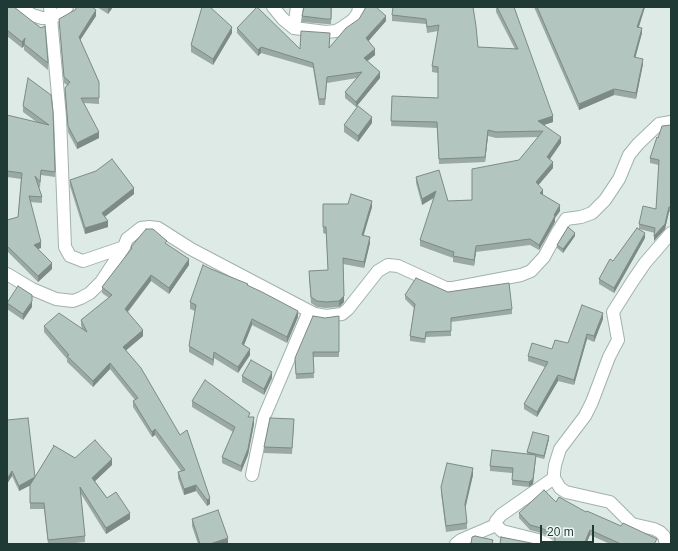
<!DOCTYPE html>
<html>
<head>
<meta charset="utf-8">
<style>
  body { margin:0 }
  #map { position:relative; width:678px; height:551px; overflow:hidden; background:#deeae5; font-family:Arial,sans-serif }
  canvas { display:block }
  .frame { position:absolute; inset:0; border:8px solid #1f3a35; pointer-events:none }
  .scale { position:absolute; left:540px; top:525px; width:54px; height:18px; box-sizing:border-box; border:2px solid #1f3a35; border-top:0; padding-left:5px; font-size:12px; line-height:14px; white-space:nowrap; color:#1f3a35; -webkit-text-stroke:3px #eef7f3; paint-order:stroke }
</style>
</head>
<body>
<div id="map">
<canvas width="678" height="551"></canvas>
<div class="frame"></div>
<div class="scale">20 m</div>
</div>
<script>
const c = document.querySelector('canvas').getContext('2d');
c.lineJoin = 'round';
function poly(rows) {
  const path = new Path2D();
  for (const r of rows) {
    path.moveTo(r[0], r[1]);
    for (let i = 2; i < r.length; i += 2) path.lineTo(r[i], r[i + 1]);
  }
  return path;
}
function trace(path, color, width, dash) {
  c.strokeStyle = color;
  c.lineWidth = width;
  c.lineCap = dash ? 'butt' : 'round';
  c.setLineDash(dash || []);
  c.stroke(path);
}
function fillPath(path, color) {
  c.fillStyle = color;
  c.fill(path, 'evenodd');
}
const street = poly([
  [21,7,32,15,42,18,51,18,59,15,67,7],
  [50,7,60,117,65,247,70,256,83,261,124,247],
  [273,7,283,19,294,28,326,32,336,31,343,27,353,20,358,13,359,7],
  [294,28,297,7],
  [7,274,32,289,56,299,73,301,81,298,90,293,101,282,124,247,127,239,141,228,149,227,158,228,191,249,309,311,315,314,326,316,342,314,348,309,378,271,388,265,398,266,446,288,453,288,521,275,531,271,544,257,557,233,566,219,581,217,592,213,605,200,619,179,629,155,638,144,659,124,671,122],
  [252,475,264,417,309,311],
  [456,544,461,540,496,525],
  [548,544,538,540,502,531,496,525,496,521,501,515,554,478],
  [666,544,664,536,660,532,654,529,632,524,610,502,566,492,560,488,554,478,554,473,555,465,560,449,585,416,592,402,609,357,618,340,613,312,632,282,645,263,671,233]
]);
trace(street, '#a1b2ad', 14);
trace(street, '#fff', 12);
fillPath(poly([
  [7,7,48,63,48,70,24,50,24,46,22,48,7,36],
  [97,7,113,7,108,14],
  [332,7,331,24,326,24,302,22,302,16],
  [473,7,478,47,515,49,496,12,496,7,514,7,553,122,543,125,561,143,550,159,553,168,538,185,543,195,560,211,555,218,555,222,539,250,530,245,476,252,474,266,453,262,453,258,420,246,420,240,434,198,422,205,416,183,416,177,448,201,472,200,519,160,538,137,496,138,488,136,485,162,439,164,437,128,391,126,392,96,438,98,438,73,432,72,432,66,438,31,427,33,426,24,392,21,392,15],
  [534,7,645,7,639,27,642,33,635,57,643,64,636,99,614,95,579,110],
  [96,16,80,40,99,82,99,104,84,103,99,138,77,149,68,132,65,93,65,88,67,85,64,83,59,19],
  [386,21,368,41,375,55,367,61,380,78,356,107,345,98,345,92,357,78,327,83,325,105,319,105,313,68,261,53,258,56,237,33,237,28,300,49,330,39,329,48],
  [232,33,213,65,191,52,191,45],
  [23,106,53,112,55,177,41,175,40,188,38,185,42,197,42,203,30,202,41,248,38,249,52,269,38,282,7,251,7,220,18,217,21,179,7,177,7,115,38,123,23,112],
  [372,123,358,142,344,132,344,125],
  [671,125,671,212,669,212,665,229,654,241,655,233,639,229,639,224,656,209,659,165,650,163,650,158,658,138],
  [70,180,134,194,104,217,108,227,85,234,70,186],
  [323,204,372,207,363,235,370,243,364,268,343,264,344,302,339,307,326,308,317,307,311,303,309,277,328,270,326,234,323,233],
  [575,236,563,253,557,248,557,245],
  [645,238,614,293,599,284,599,279,613,261],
  [167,244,189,265,169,294,151,281,128,312,143,336,126,350,210,504,207,506,196,491,184,495,178,478,178,472,181,471,155,435,152,437,133,407,133,401,135,400,110,369,93,387,67,362,67,359,44,332,44,326,82,328,81,326,81,320,109,298,102,293,102,287,131,250,131,247],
  [211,269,248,286,298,317,287,343,252,325,244,345,250,355,238,373,214,358,213,366,189,352,189,346,195,311,190,309,190,302],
  [448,292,512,309,512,314,451,322,451,336,426,337,425,343,410,341,410,336,414,308,405,299,405,295],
  [7,303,32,307,23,320,7,309],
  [339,316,339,357,313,357,314,378,296,379,295,358,325,318],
  [603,319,594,342,587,339,574,385,558,381,537,417,524,409,524,404,545,367,528,361,528,356,552,349,568,343],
  [242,376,272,378,264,395,242,382],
  [192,401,250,417,254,424,248,455,241,472,222,463,222,457,233,432,192,407],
  [7,420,35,477,53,448,53,445,75,458,112,465,95,481,107,498,130,519,106,534,81,494,85,536,85,542,66,544,48,544,44,509,30,509,30,485,19,491,12,476,7,484],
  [294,425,292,454,264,453,264,447],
  [549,439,544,459,536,457,533,484,529,487,512,485,512,473,490,471,490,466,527,454,527,452],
  [473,475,465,507,467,523,467,529,446,532,441,493,441,487],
  [556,502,586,512,657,544,610,544,590,535,586,544,552,544,555,542,554,539,541,533,530,530,519,518,519,513],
  [192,519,228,544,198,544,192,526]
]), '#9aa9a4');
fillPath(poly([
  [109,7,113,7,108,14,108,8],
  [644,7,645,7,637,32,637,27],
  [96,10,96,16,79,42,79,37],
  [386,16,386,21,366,44,366,38],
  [232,27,232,33,213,65,213,59],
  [642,28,642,33,634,63,634,57],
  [25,38,24,46,22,48,22,42],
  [261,47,261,53,258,56,258,50],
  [375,49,375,55,364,64,364,58],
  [643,59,643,64,636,99,636,93],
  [380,72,380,78,356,107,356,102],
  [614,89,614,95,579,110,579,104],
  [553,116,553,122,538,127,538,121],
  [372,117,372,123,358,142,358,136],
  [488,130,488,136,485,162,485,157],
  [99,132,99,138,77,149,77,143],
  [561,137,561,143,547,163,547,157],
  [553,162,553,168,536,188,536,182],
  [134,188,134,194,102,219,102,213],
  [543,190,543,195,540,193],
  [436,191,436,196,422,205,422,199],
  [372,201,372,207,362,241,362,235],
  [560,205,560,211,555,218,555,222,539,250,539,245,554,215],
  [669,207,669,212,665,229,654,241,654,236],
  [108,221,108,227,85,234,85,228],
  [575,233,575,236,563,253,563,249],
  [645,233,645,238,614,293,614,288],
  [370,237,370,243,364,268,364,262],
  [41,242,41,248,34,250,34,245],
  [476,246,476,252,474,266,474,260],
  [189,259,189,265,169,294,169,288],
  [52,263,52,269,38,282,38,276],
  [151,275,151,281,125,315,125,309],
  [344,296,344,302,339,307,339,301],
  [32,301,32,307,23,320,23,314],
  [298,311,298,317,287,343,287,337],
  [603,313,603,319,594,342,594,336],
  [252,319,252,325,242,350,242,344],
  [143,330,143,336,123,353,123,347],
  [587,334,587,339,574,385,574,380],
  [250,349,250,355,238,373,238,367],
  [214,352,214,358,213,366,213,360],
  [110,363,110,369,93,387,93,381],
  [272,372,272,378,264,395,264,389],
  [558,375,558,381,537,417,537,412],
  [254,417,254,424,248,455,241,472,241,466],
  [155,429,155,435,152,437,152,432],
  [549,436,549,439,544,459,544,456],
  [536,455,533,484,529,487,529,482],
  [112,459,112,465,92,484,92,478],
  [473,468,473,475,465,510,465,504],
  [12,471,12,476,7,484,7,479],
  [35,477,35,483,19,491,19,486],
  [196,485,196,491,184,495,184,489],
  [210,498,210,504,207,506,207,500],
  [130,513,130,519,106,534,106,528],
  [590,530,590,535,586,544,584,544],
  [228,538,228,544,210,544]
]), '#7d8a86');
const building = poly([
  [7,7,14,7,41,28,45,26,48,63,24,44,25,38,22,42,7,30,7,7],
  [77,7,92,7,96,10,79,37,99,82,99,98,81,98,99,132,77,143,68,126,65,88,70,82,64,77,59,19,75,10,77,7],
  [202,7,210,7,232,27,213,59,191,45,202,7],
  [257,7,300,49,301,31,330,33,329,48,346,28,359,19,366,7,376,7,386,16,366,38,375,49,364,58,380,72,356,102,345,92,362,72,327,77,325,99,319,99,313,63,261,47,258,50,237,28,257,7],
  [304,7,331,7,331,19,326,19,302,16,304,7],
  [393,7,473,7,476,26,478,47,518,49,497,7,514,7,553,116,538,121,561,137,547,157,553,162,536,182,543,190,540,193,560,205,554,215,555,216,539,245,530,239,476,246,474,260,453,256,454,252,420,240,436,191,422,199,416,177,439,170,448,201,472,200,472,169,519,160,543,131,496,132,488,130,485,157,439,159,437,122,391,121,392,96,438,98,438,67,432,66,439,25,427,27,426,19,392,15,393,7],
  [537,7,644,7,637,27,642,28,634,57,643,59,636,93,614,89,579,104,537,7],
  [28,78,51,95,53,112,55,172,41,170,40,182,35,176,42,197,29,196,41,242,34,245,52,263,38,276,7,246,7,220,18,217,22,173,7,171,7,115,49,125,23,106,28,78],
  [358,106,372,117,358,136,344,125,358,106],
  [671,125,671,207,669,207,665,224,654,236,655,228,639,224,643,206,656,209,659,160,650,158,657,137,658,138,662,126,671,125],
  [112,159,134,188,102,213,108,221,85,228,70,180,96,171,112,159],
  [351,194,372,201,362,235,370,237,364,262,343,258,344,296,339,301,326,302,317,301,311,297,309,271,328,270,326,227,323,227,323,204,348,204,351,194],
  [568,227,575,233,563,249,557,245,568,227],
  [637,228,645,233,614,288,599,279,610,259,613,261,637,228],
  [146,229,153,229,167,241,165,243,189,259,169,288,151,275,125,309,143,330,123,347,141,368,180,435,187,430,210,498,207,500,196,485,184,489,178,472,185,470,155,429,152,432,133,401,138,398,110,363,93,381,67,356,69,355,44,326,59,313,87,332,81,320,112,295,102,287,132,248,131,247,146,229],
  [203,265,211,269,248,284,247,285,262,292,298,311,287,337,252,319,242,344,250,349,238,367,214,352,213,360,189,346,196,305,190,302,203,265],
  [416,278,448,292,509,283,512,309,451,318,451,331,426,332,425,339,410,336,415,304,405,295,416,278],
  [18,286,32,295,32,301,23,314,7,303,18,286],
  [582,305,603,313,594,336,587,334,574,380,558,375,537,412,524,404,548,362,528,356,532,343,552,349,555,340,568,343,582,305],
  [313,316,325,318,339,316,339,352,313,352,314,373,296,374,295,358,313,316],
  [251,360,272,372,264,389,242,376,251,360],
  [205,380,250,413,248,417,254,417,248,449,241,466,222,457,235,427,192,401,205,380],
  [28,418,35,477,19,486,12,471,7,479,7,420,28,418],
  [270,418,294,419,292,448,264,447,270,418],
  [533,432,549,436,544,456,527,452,533,432],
  [95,440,112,459,92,478,107,498,116,492,130,513,106,528,80,487,85,536,48,540,44,503,30,503,30,485,54,446,53,445,75,458,95,440],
  [492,450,536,455,533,479,529,482,512,480,513,468,490,466,492,450],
  [447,463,473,468,465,504,467,523,446,526,441,487,447,463],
  [544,490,556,502,559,497,586,512,587,511,621,526,623,523,657,539,654,544,621,544,590,530,584,544,561,544,555,541,555,544,552,544,555,542,555,538,554,534,541,528,530,525,519,513,544,490],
  [218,510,228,538,210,544,200,544,192,519,218,510],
  [475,536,493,540,492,544,471,544,472,537,475,536],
  [501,537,536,544,500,544,501,537]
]);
fillPath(building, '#b3c5bf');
trace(building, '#7d8a86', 1);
</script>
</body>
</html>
